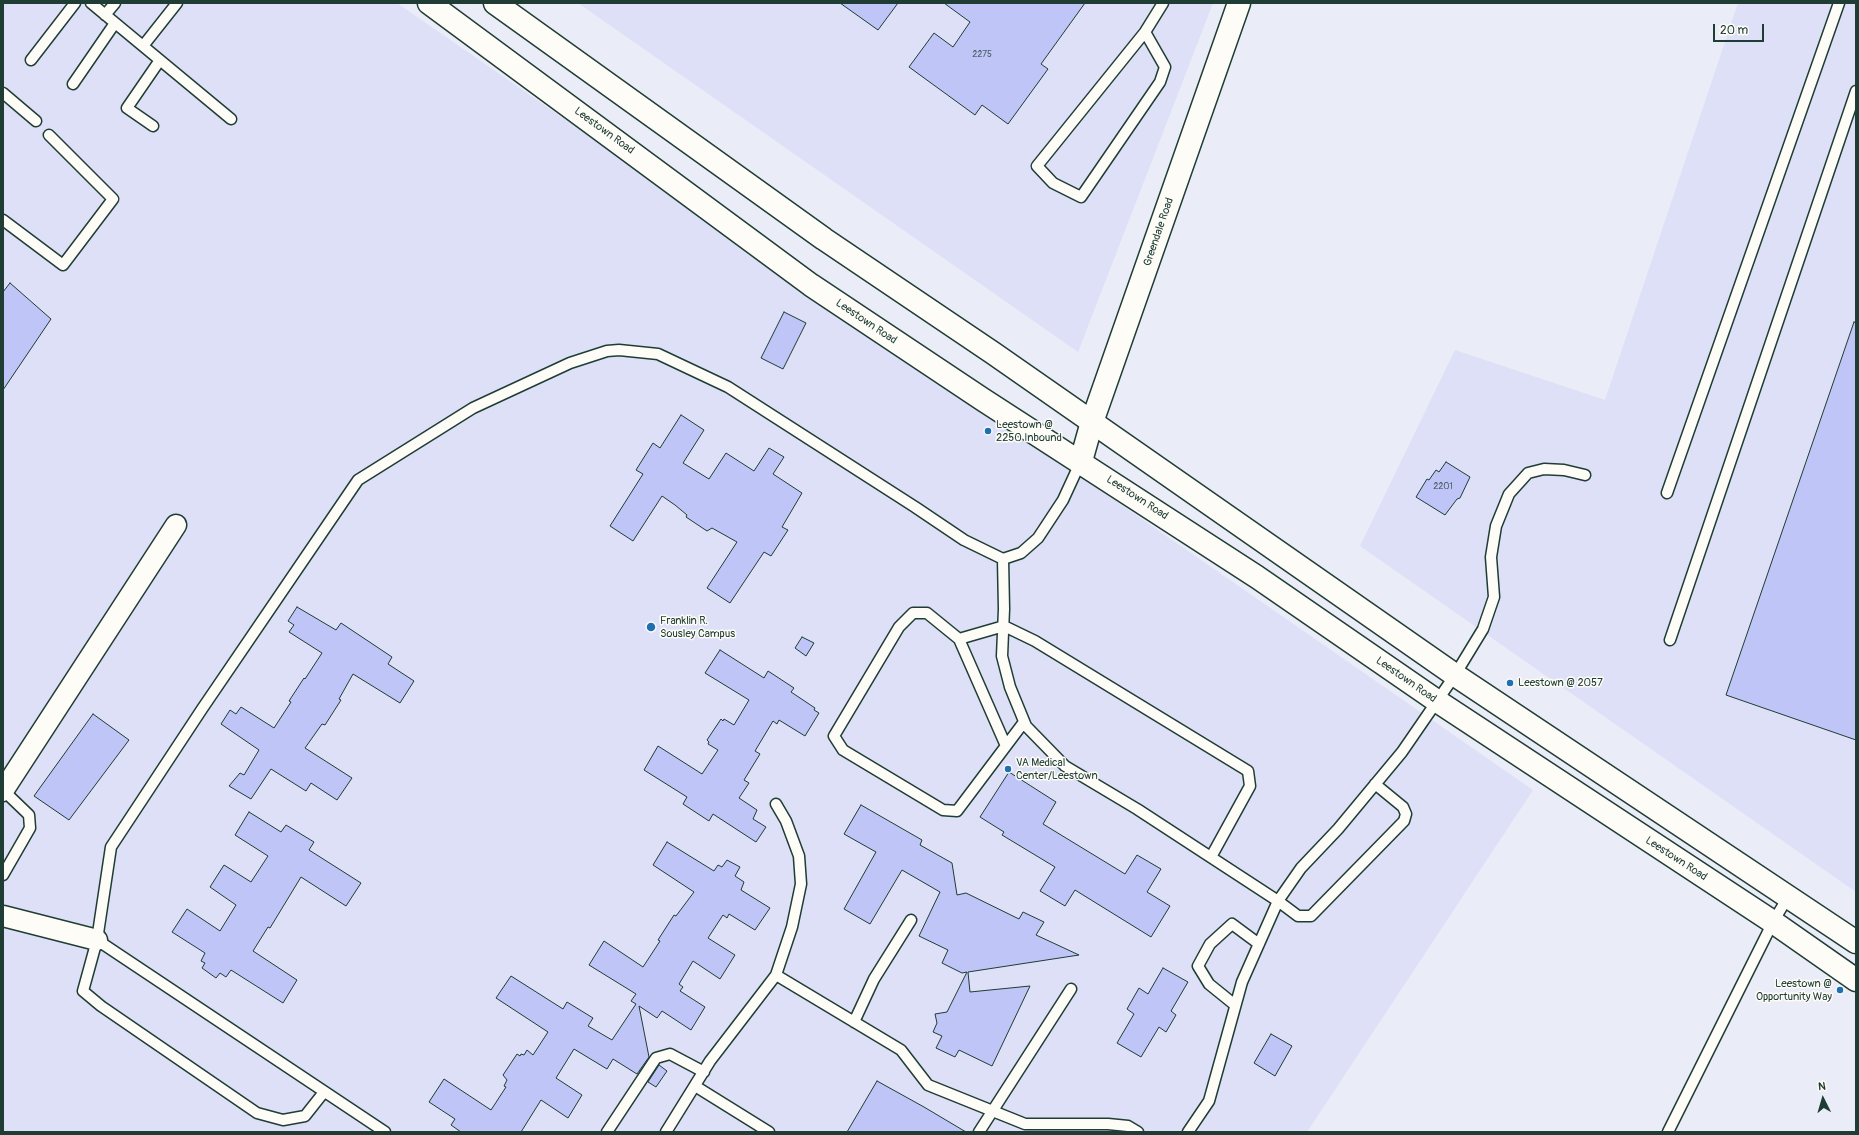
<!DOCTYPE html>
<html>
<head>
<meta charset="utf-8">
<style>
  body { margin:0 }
  #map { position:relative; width:1859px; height:1135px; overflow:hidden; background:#eaecf7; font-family:Pangolin,sans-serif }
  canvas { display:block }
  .frame { position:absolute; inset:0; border:4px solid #1f3d34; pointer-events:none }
  .north { position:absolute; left:1803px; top:1079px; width:40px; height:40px; -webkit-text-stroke:3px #fdfcf7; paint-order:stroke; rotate:355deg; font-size:11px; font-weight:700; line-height:16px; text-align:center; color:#1f3d34 }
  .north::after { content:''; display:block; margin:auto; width:14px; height:18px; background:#1f3d34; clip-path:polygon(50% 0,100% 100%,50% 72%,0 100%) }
  .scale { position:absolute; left:1713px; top:24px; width:51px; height:18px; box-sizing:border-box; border:2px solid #1f3d34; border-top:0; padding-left:5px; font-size:12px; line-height:14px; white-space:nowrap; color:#1f3d34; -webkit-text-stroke:3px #fdfcf7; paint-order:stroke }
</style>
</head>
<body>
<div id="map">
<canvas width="1859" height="1135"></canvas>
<div class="frame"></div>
<div class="north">N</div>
<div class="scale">20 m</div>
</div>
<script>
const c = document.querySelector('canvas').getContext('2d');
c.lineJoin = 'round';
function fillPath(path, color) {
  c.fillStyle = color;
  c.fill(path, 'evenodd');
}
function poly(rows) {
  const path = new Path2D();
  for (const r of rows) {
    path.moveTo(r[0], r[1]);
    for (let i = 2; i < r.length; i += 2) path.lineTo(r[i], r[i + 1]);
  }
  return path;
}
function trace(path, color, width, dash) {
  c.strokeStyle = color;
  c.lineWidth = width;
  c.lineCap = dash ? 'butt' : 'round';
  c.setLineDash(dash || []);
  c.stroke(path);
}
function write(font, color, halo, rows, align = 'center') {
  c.font = font + ' Pangolin,sans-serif';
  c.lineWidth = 3;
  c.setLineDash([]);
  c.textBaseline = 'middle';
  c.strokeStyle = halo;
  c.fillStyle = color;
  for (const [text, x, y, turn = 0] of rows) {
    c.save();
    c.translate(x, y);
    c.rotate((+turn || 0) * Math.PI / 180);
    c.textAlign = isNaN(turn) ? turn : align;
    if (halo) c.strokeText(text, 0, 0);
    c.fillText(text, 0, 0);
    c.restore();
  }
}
fillPath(poly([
  [3,3,397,3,1533,790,1307,1132,3,1132],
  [578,3,1213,3,1078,352],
  [1738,3,1856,3,1856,892,1360,546,1455,350,1605,400]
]), '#dde0f7');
const building = poly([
  [840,3,898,3,878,30,840,3],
  [944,3,1085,3,1041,64,1048,69,1008,124,982,105,975,115,909,67,934,33,953,47,970,22,944,3],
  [10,283,51,319,3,390,3,292,10,283],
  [784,312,806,323,783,369,761,358,784,312],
  [1854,322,1856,323,1856,740,1726,695,1854,322],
  [681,415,704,430,683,463,709,479,726,453,754,471,769,448,784,457,773,474,802,493,782,527,788,530,771,556,764,552,730,603,707,588,737,542,712,528,707,531,686,517,687,515,675,505,662,496,633,541,610,526,643,474,636,470,653,443,660,448,681,415],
  [1446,462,1470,477,1460,498,1457,499,1445,515,1416,497,1427,479,1429,480,1436,470,1439,472,1446,462],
  [297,607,336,630,341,623,392,657,388,664,414,681,400,703,353,674,339,699,341,700,325,725,322,724,305,748,352,778,337,800,311,783,306,791,271,769,251,799,229,786,240,773,244,775,259,750,221,724,230,710,236,714,241,707,274,728,291,702,289,701,304,678,305,679,322,653,289,632,294,625,288,621,297,607],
  [802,637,814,643,806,656,795,648,802,637],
  [720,650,764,678,768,671,794,688,791,692,815,708,814,710,819,713,805,736,779,720,777,724,773,721,755,751,760,754,744,780,749,783,739,798,757,810,753,819,766,827,756,842,713,814,709,821,683,804,687,797,644,770,658,746,702,774,718,750,708,744,709,742,707,740,721,719,723,721,724,719,734,725,749,700,705,673,720,650],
  [93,714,129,740,69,820,34,796,93,714],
  [1009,772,1056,802,1043,824,1125,874,1137,855,1161,869,1147,892,1170,906,1151,937,1075,890,1065,906,1040,891,1055,867,1002,835,1004,832,980,817,1009,772],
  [861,805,922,840,920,845,952,863,957,895,966,893,1019,919,1023,912,1044,922,1036,935,1079,955,968,972,970,992,1030,986,992,1066,959,1050,955,1057,936,1048,942,1036,933,1032,937,1023,935,1014,947,1012,967,972,962,973,942,963,948,950,919,936,940,892,902,870,870,924,844,909,876,852,844,834,861,805],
  [249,812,281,832,286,825,314,842,309,850,361,883,346,906,301,877,270,928,268,927,253,951,297,980,283,1003,231,970,226,977,220,973,216,978,202,968,205,963,201,961,205,953,172,932,187,909,220,931,236,905,210,887,224,865,251,882,268,856,235,835,249,812],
  [667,842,714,871,718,865,722,867,727,860,740,867,735,876,744,882,741,890,770,908,755,930,729,914,727,918,723,915,708,938,735,955,720,979,693,961,679,984,683,987,680,991,705,1007,691,1030,662,1011,657,1018,639,1006,649,1057,637,1074,613,1059,607,1069,574,1049,556,1078,582,1095,568,1118,541,1100,521,1132,461,1132,451,1125,455,1119,429,1102,444,1079,491,1110,506,1087,504,1086,507,1080,503,1075,517,1054,520,1056,521,1054,524,1055,527,1050,533,1055,548,1032,496,998,511,976,563,1009,567,1002,593,1018,588,1026,612,1040,636,1004,631,1001,636,994,589,965,604,941,643,967,660,941,658,940,674,915,676,916,694,892,653,865,667,842],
  [1163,968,1188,982,1171,1011,1176,1015,1166,1032,1159,1027,1141,1057,1117,1043,1134,1014,1127,1009,1139,988,1148,994,1163,968],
  [1271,1034,1292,1046,1275,1076,1254,1063,1271,1034],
  [659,1065,667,1071,656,1087,648,1082,659,1065],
  [877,1081,924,1107,966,1132,847,1132,877,1081]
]);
fillPath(building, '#bfc5f7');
trace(building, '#1f3d34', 1);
const lane = poly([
  [91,3,231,119],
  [105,15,115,3],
  [1145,32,1165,67,1160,82,1081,197,1053,183,1037,166,1145,32,1163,3],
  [143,46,177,3],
  [31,60,75,3],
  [73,84,115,23],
  [3,93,36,121],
  [153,126,127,108,160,60],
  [3,220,63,265,113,199,49,135],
  [1667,493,1839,3],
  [1003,559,1004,609,1002,656,1010,687,1026,726,1065,766,1137,809,1278,901,1301,868,1338,829,1402,752,1455,675,1483,629,1494,597,1491,557,1496,526,1509,494,1528,473,1544,469,1564,470,1585,475],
  [959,639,1006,746],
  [1670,640,1856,91],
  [1024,722,957,811,943,810,843,750,834,736,899,627,913,613,927,613,959,639,1004,626,1035,641,1248,771,1250,786,1211,857],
  [3,875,30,828,29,815,3,790],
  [97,940,83,991,101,1006,257,1113,283,1120,305,1116,324,1092],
  [776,975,901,1050,928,1085,1025,1124,1108,1124,1128,1126,1138,1132],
  [1235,1005,1209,984,1198,966,1210,944,1232,924,1259,944],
  [854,1022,874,979,911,920],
  [695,1086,769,1132],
  [385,1132,97,940,111,847,202,709,358,480,473,408,570,363,607,351,619,350,658,354,728,387,915,507,964,540,1003,559,1021,553,1038,538,1063,500,1081,461],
  [607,1132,656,1058,670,1054,704,1072],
  [666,1132,710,1061,776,975,792,927,801,884,799,856,786,821,776,804],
  [979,1132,1071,989],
  [1188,1132,1209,1101,1242,982,1278,901,1298,916,1311,916,1404,821,1406,814,1403,807,1375,784],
  [1668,1132,1773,922,1788,897]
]);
const street = poly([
  [3,791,176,525],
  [3,916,97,940]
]);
const secondary = poly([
  [1081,461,1092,422,1239,3]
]);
const primary = poly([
  [429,3,811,285,982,399,1257,577,1437,701,1773,922,1856,980],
  [495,3,824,239,993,353,1455,675,1856,942]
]);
trace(lane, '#1f3d34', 13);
trace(street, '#1f3d34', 23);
trace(secondary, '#1f3d34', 25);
trace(primary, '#1f3d34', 25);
trace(lane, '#fdfcf7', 10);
trace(street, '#fdfcf7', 20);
trace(secondary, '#fdfcf7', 22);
trace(primary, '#fdfcf7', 22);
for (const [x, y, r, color] of [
  [988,431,4,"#1f6fb2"],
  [651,627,5,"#1f6fb2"],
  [1510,683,4,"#1f6fb2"],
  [1008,769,4,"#1f6fb2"],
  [1840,990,4,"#1f6fb2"]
]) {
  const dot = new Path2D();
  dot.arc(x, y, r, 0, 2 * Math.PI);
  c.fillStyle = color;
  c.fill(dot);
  trace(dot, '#fdfcf7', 1.5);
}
write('9px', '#475f65', null, [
  ["2275",982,55],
  ["2201",1443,487]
]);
write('11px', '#1f3d34', '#fdfcf7', [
  ["Leestown Road",604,131,36],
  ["Greendale Road",1159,232,-71],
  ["Leestown Road",866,322,34],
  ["Leestown Road",1137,498,33],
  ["Leestown Road",1406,680,35],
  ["Leestown Road",1676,859,33]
]);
write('11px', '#1f3d34', '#fdfcf7', [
  ["Leestown @",996,425],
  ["2250 Inbound",996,438],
  ["Franklin R.",660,621],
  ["Sousley Campus",660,634],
  ["Leestown @ 2057",1518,683],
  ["VA Medical",1016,763],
  ["Center/Leestown",1016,776],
  ["Leestown @",1832,984,"right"],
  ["Opportunity Way",1832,997,"right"]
], 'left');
</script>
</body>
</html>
